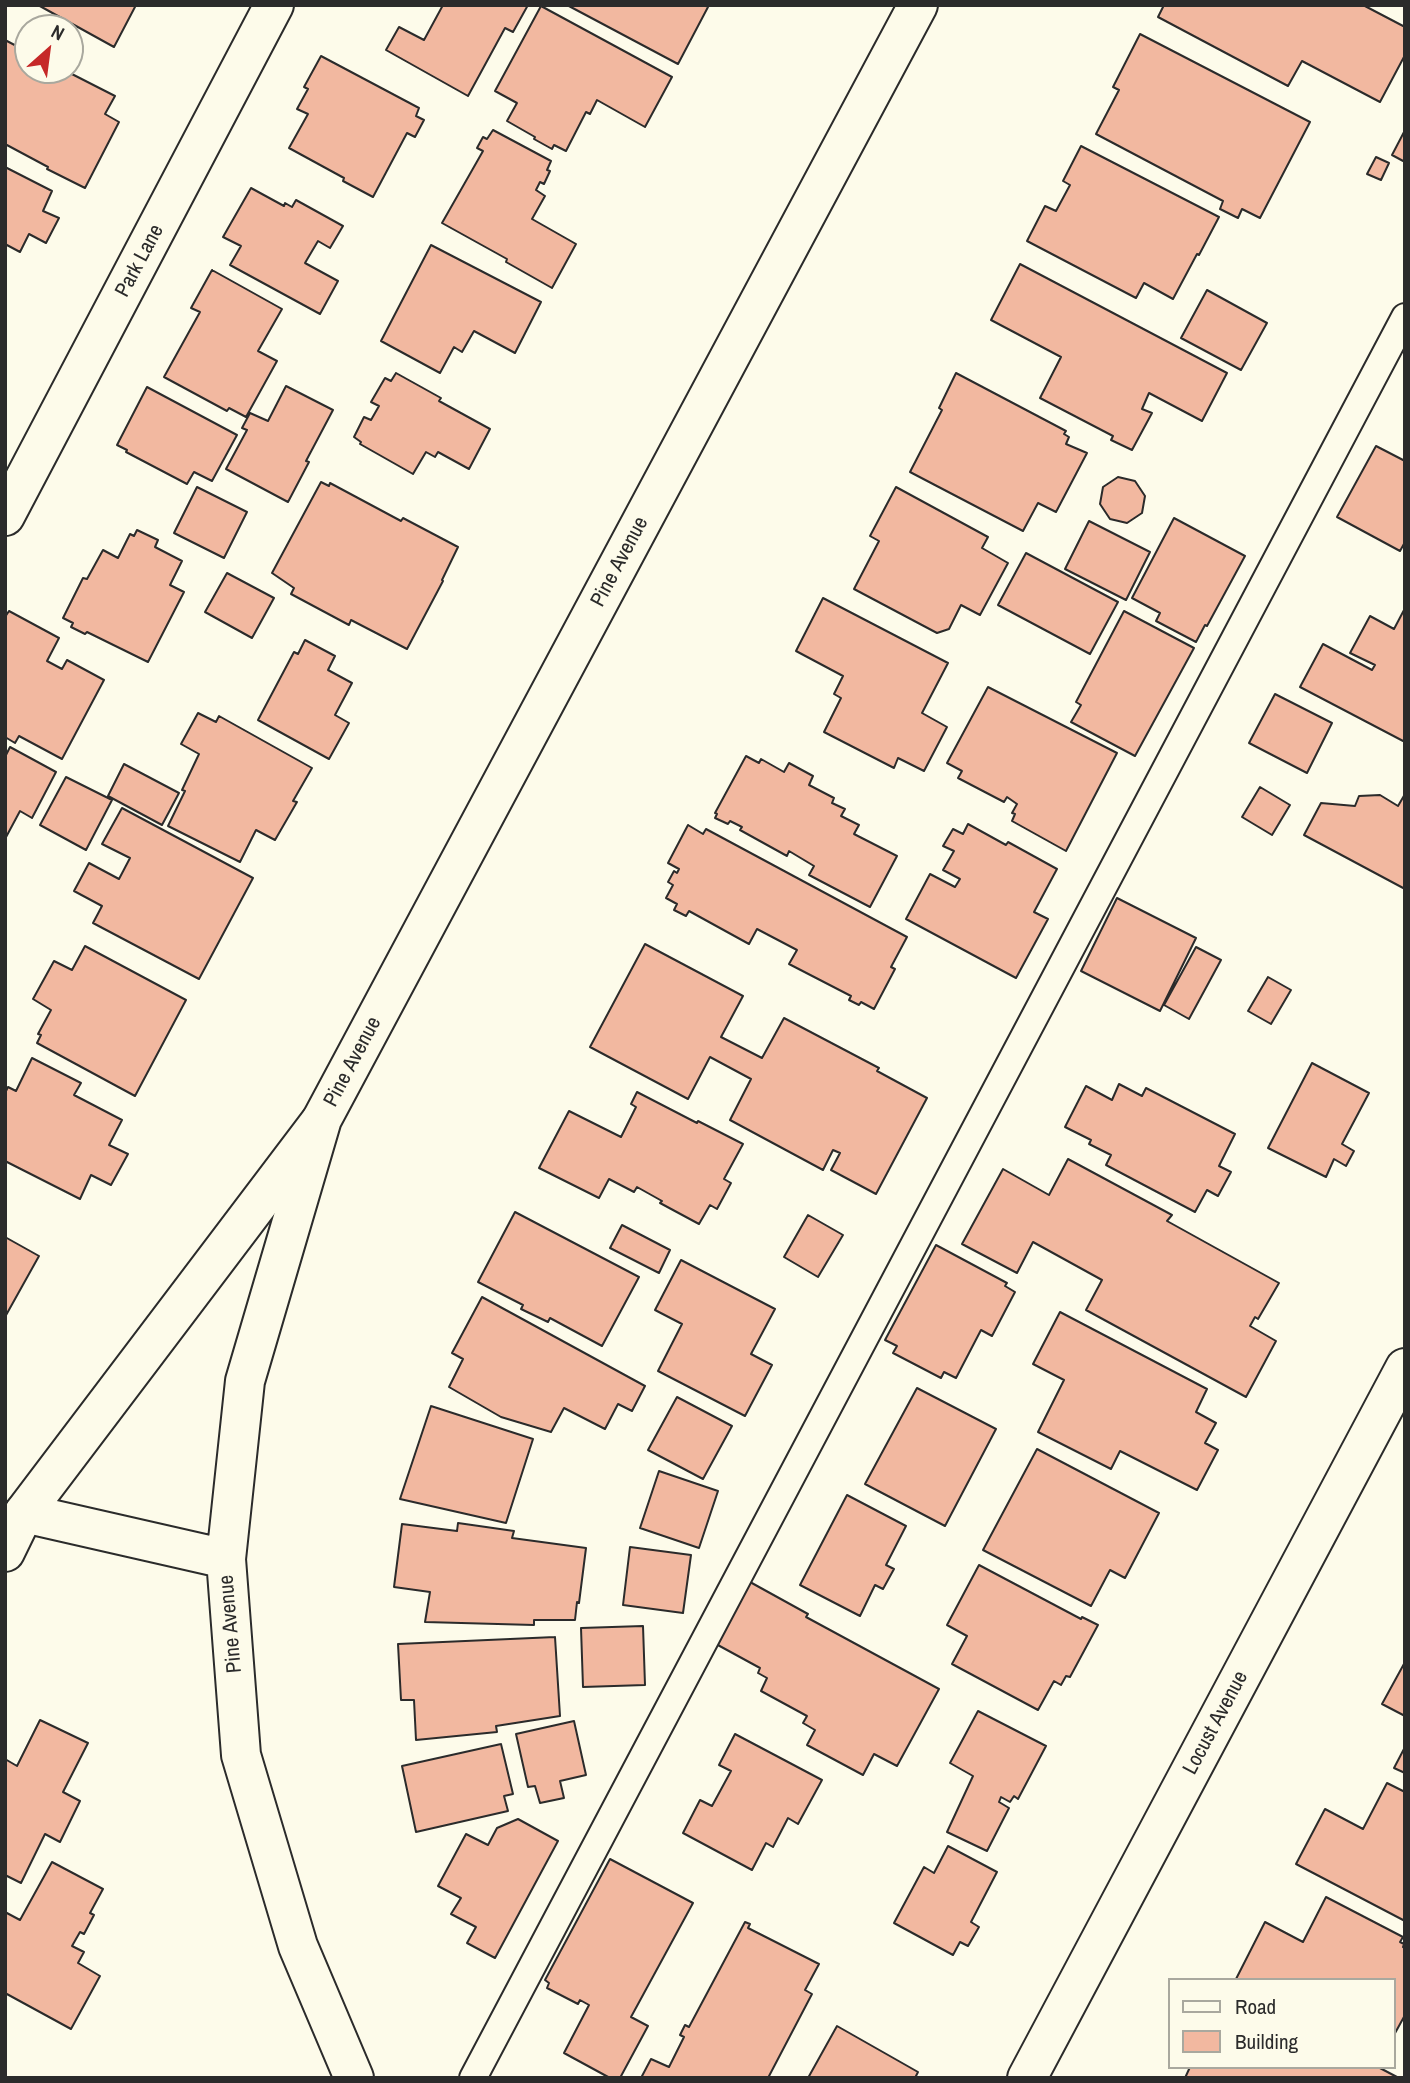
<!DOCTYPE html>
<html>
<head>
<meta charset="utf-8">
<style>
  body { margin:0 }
  #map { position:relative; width:1410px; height:2083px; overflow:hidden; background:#fdfbea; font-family:"Archivo Narrow",sans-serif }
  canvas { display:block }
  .frame { position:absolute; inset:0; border:7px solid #2b2b2b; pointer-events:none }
  .legend { position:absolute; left:1168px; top:1978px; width:228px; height:91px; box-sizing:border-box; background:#fdfbea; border:2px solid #a9a89e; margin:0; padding:9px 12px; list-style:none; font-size:21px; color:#2b2b2b }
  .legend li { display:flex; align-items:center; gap:14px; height:35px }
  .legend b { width:35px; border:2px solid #a9a89e }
  .north { position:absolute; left:14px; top:14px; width:70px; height:70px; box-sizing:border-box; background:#fdfbea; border:2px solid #a9a89e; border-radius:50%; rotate:28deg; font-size:19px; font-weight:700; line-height:28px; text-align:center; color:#2b2b2b }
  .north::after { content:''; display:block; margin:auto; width:24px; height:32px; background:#c62828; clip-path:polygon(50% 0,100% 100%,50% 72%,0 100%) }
</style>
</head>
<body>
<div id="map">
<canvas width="1410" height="2083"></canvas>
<div class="frame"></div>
<ul class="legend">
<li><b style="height:9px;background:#fdfbea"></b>Road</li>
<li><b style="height:19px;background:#f2b8a0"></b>Building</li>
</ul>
<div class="north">N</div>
</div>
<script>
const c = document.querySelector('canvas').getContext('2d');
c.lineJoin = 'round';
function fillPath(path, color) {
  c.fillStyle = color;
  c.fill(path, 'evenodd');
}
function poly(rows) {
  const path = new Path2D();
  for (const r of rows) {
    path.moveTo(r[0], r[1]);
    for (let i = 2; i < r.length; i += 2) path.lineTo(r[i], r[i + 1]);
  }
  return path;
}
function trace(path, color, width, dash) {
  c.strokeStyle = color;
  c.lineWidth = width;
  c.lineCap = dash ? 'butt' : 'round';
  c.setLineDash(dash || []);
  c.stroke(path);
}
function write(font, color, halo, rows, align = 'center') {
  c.font = font + ' "Archivo Narrow",sans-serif';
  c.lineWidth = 5;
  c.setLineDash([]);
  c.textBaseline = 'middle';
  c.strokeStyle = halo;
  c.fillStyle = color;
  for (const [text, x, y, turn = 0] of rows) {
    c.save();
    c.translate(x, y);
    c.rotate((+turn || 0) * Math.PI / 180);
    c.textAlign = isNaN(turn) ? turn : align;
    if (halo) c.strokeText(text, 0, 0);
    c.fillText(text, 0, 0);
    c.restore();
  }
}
const building = poly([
  [38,5,136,5,114,47,38,5],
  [443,5,528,5,513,32,505,28,468,96,386,50,399,27,424,40,443,5],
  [567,5,704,5,708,7,678,64,567,5],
  [1164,5,1363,5,1405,27,1405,55,1380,102,1302,61,1288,86,1158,17,1164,5],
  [541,6,672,77,645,127,597,100,590,114,586,112,566,151,554,145,552,149,534,139,535,137,507,121,517,103,495,91,541,6],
  [1140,34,1310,122,1260,218,1242,209,1238,218,1220,209,1223,201,1096,134,1119,90,1113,87,1140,34],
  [5,40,28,52,28,70,64,70,115,96,105,114,119,122,85,188,47,169,48,167,5,144,5,40],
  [321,56,419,108,416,116,424,120,415,137,407,133,373,197,343,181,344,178,289,148,308,114,297,109,308,89,304,87,321,56],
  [493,130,551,161,547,170,550,171,544,184,540,182,536,190,545,196,532,219,576,244,552,288,506,262,507,259,442,223,483,151,477,148,483,137,487,139,493,130],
  [1404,132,1405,133,1405,162,1392,155,1404,132],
  [1081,146,1219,217,1199,255,1197,254,1173,299,1144,283,1136,298,1027,241,1045,206,1056,211,1070,185,1063,181,1081,146],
  [1376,157,1389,163,1381,180,1367,174,1376,157],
  [5,167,52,191,43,211,59,218,46,243,29,234,20,252,5,244,5,167],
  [251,188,284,206,285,203,292,207,296,200,343,226,330,248,318,241,305,263,338,281,320,314,230,265,241,246,223,237,251,188],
  [431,245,541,302,515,353,474,331,462,352,454,347,440,373,381,341,431,245],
  [1020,264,1227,373,1202,421,1149,393,1142,409,1152,413,1132,450,1111,440,1113,436,1040,398,1061,357,991,320,1020,264],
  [212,270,282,309,258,351,277,361,246,417,229,408,227,411,164,377,200,312,191,308,212,270],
  [1207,290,1267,323,1241,370,1181,338,1207,290],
  [396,373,441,398,439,401,490,429,469,469,438,452,435,457,426,452,413,474,360,444,361,442,354,437,364,417,371,420,379,406,371,402,385,378,391,381,396,373],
  [956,373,1066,431,1064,434,1069,437,1066,444,1087,453,1056,512,1038,503,1023,531,910,472,942,410,939,408,956,373],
  [286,386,333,410,306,461,309,462,288,502,226,469,247,430,242,428,250,413,268,421,286,386],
  [147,387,237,435,212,481,194,472,187,484,126,452,127,450,117,445,147,387],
  [1376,446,1405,461,1405,542,1400,551,1337,517,1376,446],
  [1118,477,1135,481,1145,496,1142,513,1127,523,1110,519,1100,504,1103,487,1118,477],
  [321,482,329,486,330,483,401,521,403,518,458,547,442,580,443,581,407,649,351,620,349,625,291,594,294,588,272,573,321,482],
  [197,487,247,512,224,558,174,533,197,487],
  [896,487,988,537,982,548,1008,563,980,615,961,605,949,629,937,633,854,589,879,541,870,536,896,487],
  [1174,518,1245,556,1207,626,1205,625,1196,642,1156,621,1160,613,1132,598,1174,518],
  [1089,521,1150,552,1126,600,1065,569,1089,521],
  [137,530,158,540,155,547,182,561,170,585,184,592,148,662,87,632,85,634,71,627,73,623,63,618,83,578,87,579,103,550,118,558,130,534,134,536,137,530],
  [1026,553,1118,602,1090,654,998,605,1026,553],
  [227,573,274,598,252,638,205,612,227,573],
  [823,598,948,663,922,713,947,727,924,771,898,758,894,768,824,732,841,698,834,694,843,676,796,651,823,598],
  [1404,610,1405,611,1405,742,1300,687,1323,644,1372,670,1375,665,1350,653,1370,616,1394,629,1404,610],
  [9,611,59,638,47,661,62,669,67,660,104,680,62,759,19,736,15,743,5,737,5,617,9,611],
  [1124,611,1194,648,1135,756,1071,722,1081,705,1076,702,1124,611],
  [305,640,335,656,328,670,352,683,335,715,349,723,329,759,258,720,294,652,298,654,305,640],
  [988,687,1117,753,1066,851,1012,821,1015,814,1012,813,1017,804,1007,797,1004,802,958,778,962,771,947,763,988,687],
  [1275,694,1332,723,1307,773,1249,743,1275,694],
  [198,713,216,722,219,716,312,768,293,801,297,802,275,840,256,830,240,862,168,826,185,791,182,790,199,754,181,744,198,713],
  [10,747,56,772,32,818,20,811,5,839,5,757,10,747],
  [746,756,759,763,761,759,784,772,789,763,813,776,809,785,834,798,832,803,845,809,841,816,859,825,854,834,897,856,870,907,809,875,814,866,789,851,787,856,740,830,742,827,730,821,728,824,715,818,717,814,715,813,746,756],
  [124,764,179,793,162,825,108,796,124,764],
  [66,777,112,800,86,850,40,825,66,777],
  [1260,787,1290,805,1272,835,1242,817,1260,787],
  [1405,794,1405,889,1304,835,1321,803,1355,806,1359,796,1380,795,1398,806,1405,794],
  [122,808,253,878,199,979,93,923,102,906,74,891,89,863,119,879,130,858,102,844,122,808],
  [968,824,1006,845,1008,842,1057,869,1034,912,1048,919,1016,978,906,919,930,874,955,887,960,879,943,870,954,851,943,846,953,829,963,834,968,824],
  [688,825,703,834,706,829,907,937,891,967,895,969,874,1009,861,1002,859,1005,849,1000,851,996,789,964,797,950,757,929,749,944,689,911,686,916,674,910,677,904,666,898,673,885,668,882,674,871,677,873,679,869,668,863,688,825],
  [1117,898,1196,938,1160,1011,1081,971,1117,898],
  [645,944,743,996,721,1037,762,1058,784,1018,879,1068,877,1071,927,1098,876,1194,831,1170,840,1153,833,1150,823,1170,730,1120,751,1079,710,1057,688,1099,590,1047,645,944],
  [85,946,186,1000,135,1096,37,1043,41,1035,38,1034,51,1010,33,999,54,961,72,970,85,946],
  [1196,947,1221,960,1189,1019,1164,1005,1196,947],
  [1268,977,1291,990,1271,1024,1248,1011,1268,977],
  [32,1058,81,1083,74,1095,122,1120,109,1145,128,1154,111,1185,91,1175,80,1199,5,1161,5,1093,8,1087,16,1091,32,1058],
  [1312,1063,1369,1093,1342,1144,1354,1151,1346,1166,1334,1159,1326,1177,1268,1148,1312,1063],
  [1119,1084,1142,1096,1146,1088,1235,1134,1219,1166,1231,1172,1218,1196,1207,1190,1195,1212,1106,1165,1111,1155,1089,1144,1091,1140,1065,1127,1086,1086,1112,1100,1119,1084],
  [637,1092,697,1123,698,1121,743,1144,724,1179,731,1183,717,1209,710,1205,699,1224,660,1203,662,1201,637,1187,634,1192,609,1179,599,1198,539,1168,569,1111,621,1137,636,1107,631,1104,637,1092],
  [1068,1159,1172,1215,1167,1221,1279,1283,1258,1319,1255,1317,1250,1326,1276,1341,1246,1397,1086,1310,1102,1280,1033,1242,1017,1273,962,1244,1003,1169,1049,1195,1068,1159],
  [515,1212,639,1277,602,1346,550,1318,548,1322,521,1309,523,1305,478,1282,515,1212],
  [808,1215,843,1235,818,1277,784,1257,808,1215],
  [622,1225,670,1250,659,1273,610,1248,622,1225],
  [5,1237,39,1256,5,1317,5,1237],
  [936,1245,1007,1283,1005,1286,1015,1292,992,1336,981,1330,956,1378,944,1372,941,1378,893,1353,897,1346,885,1340,936,1245],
  [681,1260,775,1309,751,1354,772,1365,745,1416,658,1371,682,1324,655,1310,681,1260],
  [482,1297,645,1386,632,1411,618,1404,605,1429,564,1408,551,1432,501,1417,449,1387,463,1359,452,1353,482,1297],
  [1060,1312,1207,1389,1196,1412,1216,1423,1205,1443,1218,1450,1197,1490,1120,1451,1111,1469,1038,1432,1064,1380,1033,1364,1060,1312],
  [917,1388,996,1429,945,1526,865,1484,917,1388],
  [677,1397,732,1426,703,1479,648,1450,677,1397],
  [431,1406,533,1439,506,1523,400,1499,431,1406],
  [1037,1449,1159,1513,1125,1578,1110,1570,1091,1606,983,1550,1037,1449],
  [659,1471,718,1491,699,1548,640,1528,659,1471],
  [847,1495,906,1526,886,1565,894,1569,883,1589,875,1585,860,1616,800,1585,847,1495],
  [458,1523,514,1531,512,1538,586,1548,579,1603,577,1602,575,1620,534,1620,534,1625,425,1622,430,1592,394,1587,402,1524,457,1531,458,1523],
  [630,1547,691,1555,683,1613,623,1605,630,1547],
  [979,1565,1081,1619,1082,1617,1098,1625,1070,1677,1066,1676,1061,1685,1054,1681,1038,1710,952,1664,967,1636,947,1625,979,1565],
  [750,1582,808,1614,806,1617,939,1689,897,1766,874,1754,863,1775,807,1745,815,1730,803,1723,807,1716,761,1691,767,1678,758,1673,760,1668,716,1644,750,1582],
  [643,1626,645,1685,583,1687,581,1628,643,1626],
  [555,1637,560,1716,496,1726,497,1732,416,1740,414,1700,401,1700,398,1644,555,1637],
  [1405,1662,1405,1716,1382,1704,1405,1662],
  [978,1711,1046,1746,1018,1799,1014,1796,1010,1802,1001,1797,999,1802,1009,1808,987,1851,947,1832,973,1776,950,1763,978,1711],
  [40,1720,88,1743,63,1792,80,1801,60,1842,45,1834,21,1883,5,1875,5,1759,17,1766,40,1720],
  [574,1721,586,1775,560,1781,564,1798,540,1803,535,1786,528,1787,516,1734,574,1721],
  [735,1734,822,1780,798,1824,788,1818,773,1847,766,1843,752,1870,683,1833,700,1800,712,1806,731,1771,719,1765,735,1734],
  [501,1744,513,1794,504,1796,508,1811,416,1832,402,1766,501,1744],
  [1405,1747,1405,1773,1394,1768,1405,1747],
  [1387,1783,1405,1792,1405,1921,1296,1864,1325,1809,1363,1829,1387,1783],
  [518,1819,558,1841,495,1958,467,1943,476,1927,451,1914,461,1898,438,1886,466,1834,488,1845,497,1828,518,1819],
  [948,1846,997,1872,971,1922,979,1927,968,1946,960,1942,953,1955,894,1923,924,1867,934,1873,948,1846],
  [610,1859,693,1903,631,2017,648,2026,620,2078,610,2078,564,2053,589,2005,580,2000,578,2004,547,1988,549,1983,545,1980,610,1859],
  [52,1862,103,1889,90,1913,94,1915,84,1934,80,1932,72,1946,84,1952,78,1963,100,1976,71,2029,5,1993,5,1912,20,1920,52,1862],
  [1326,1897,1403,1937,1400,1942,1404,1944,1403,1947,1405,1948,1405,2015,1394,2035,1394,1980,1236,1979,1265,1922,1303,1942,1326,1897],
  [745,1922,750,1924,748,1928,819,1964,805,1990,812,1994,768,2078,641,2078,651,2059,669,2067,684,2037,680,2035,685,2025,689,2027,745,1922],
  [837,2026,918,2072,915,2078,808,2078,837,2026],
  [1190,2067,1378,2067,1397,2077,1185,2078,1190,2067]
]);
fillPath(building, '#f2b8a0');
trace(building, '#2b2b2b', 2);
const lane = poly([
  [473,2078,1405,317]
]);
const street = poly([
  [5,516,274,5],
  [5,1552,24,1513,320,1122],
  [1027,2078,1405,1368]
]);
const secondary = poly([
  [24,1513,226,1559],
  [354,2078,298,1946,241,1755,226,1559,245,1381,322,1119,918,5]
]);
trace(lane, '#2b2b2b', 30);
trace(street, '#2b2b2b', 42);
trace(secondary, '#2b2b2b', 42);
trace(lane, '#fdfbea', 26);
trace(street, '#fdfbea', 38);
trace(secondary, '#fdfbea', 38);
write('21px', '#2b2b2b', '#fdfbea', [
  ["Park Lane",140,261,-62],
  ["Pine Avenue",620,562,-62],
  ["Pine Avenue",353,1062,-62],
  ["Pine Avenue",231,1624,-95],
  ["Locust Avenue",1216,1723,-62]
]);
</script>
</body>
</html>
